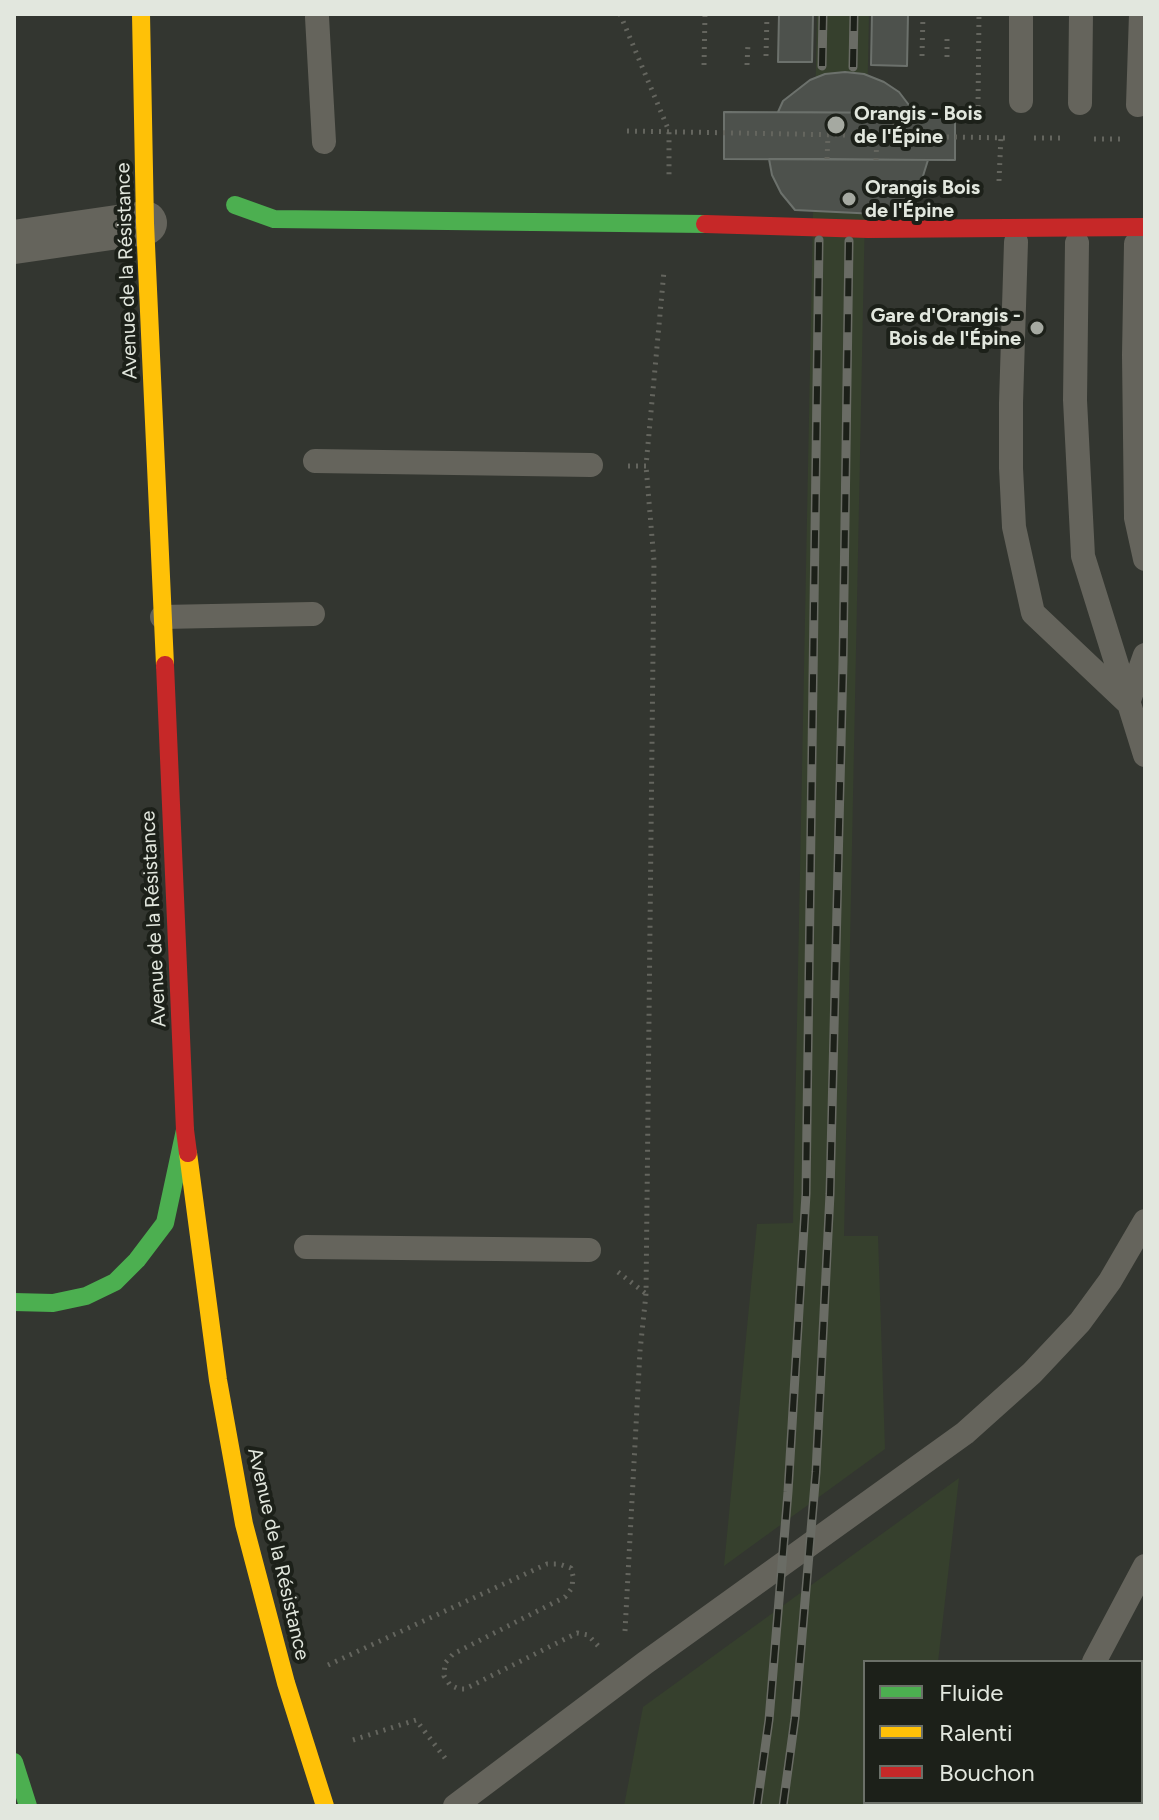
<!DOCTYPE html>
<html>
<head>
<meta charset="utf-8">
<style>
  body { margin:0 }
  #map { position:relative; width:1159px; height:1820px; overflow:hidden; background:#333630; font-family:Figtree,sans-serif }
  canvas { display:block }
  .frame { position:absolute; inset:0; border:16px solid #e2e7de; pointer-events:none }
  .legend { position:absolute; left:863px; top:1660px; width:280px; height:144px; box-sizing:border-box; background:#1c2019; border:2px solid #6b7068; margin:0; padding:10px 14px; list-style:none; font-size:24px; color:#e2e7de }
  .legend li { display:flex; align-items:center; gap:16px; height:40px }
  .legend b { width:40px; border:2px solid #6b7068 }
</style>
</head>
<body>
<div id="map">
<canvas width="1159" height="1820"></canvas>
<div class="frame"></div>
<ul class="legend">
<li><b style="height:10px;background:#4caf50"></b>Fluide</li>
<li><b style="height:10px;background:#ffc107"></b>Ralenti</li>
<li><b style="height:10px;background:#c62828"></b>Bouchon</li>
</ul>
</div>
<script>
const c = document.querySelector('canvas').getContext('2d');
c.lineJoin = 'round';
function fillPath(path, color) {
  c.fillStyle = color;
  c.fill(path, 'evenodd');
}
function poly(rows) {
  const path = new Path2D();
  for (const r of rows) {
    path.moveTo(r[0], r[1]);
    for (let i = 2; i < r.length; i += 2) path.lineTo(r[i], r[i + 1]);
  }
  return path;
}
function trace(path, color, width, dash) {
  c.strokeStyle = color;
  c.lineWidth = width;
  c.lineCap = dash ? 'butt' : 'round';
  c.setLineDash(dash || []);
  c.stroke(path);
}
function write(font, color, halo, rows, align = 'center') {
  c.font = font + ' Figtree,sans-serif';
  c.lineWidth = 8;
  c.setLineDash([]);
  c.textBaseline = 'middle';
  c.strokeStyle = halo;
  c.fillStyle = color;
  for (const [text, x, y, turn = 0] of rows) {
    c.save();
    c.translate(x, y);
    c.rotate((+turn || 0) * Math.PI / 180);
    c.textAlign = isNaN(turn) ? turn : align;
    if (halo) c.strokeText(text, 0, 0);
    c.fillText(text, 0, 0);
    c.restore();
  }
}
fillPath(poly([
  [817,14,869,14,844,1236,878,1236,885,1449,724,1566,757,1224,793,1223],
  [959,1478,938,1662,865,1662,865,1802,921,1802,921,1806,624,1806,643,1707]
]), '#36402d');
const building = poly([
  [779,14,813,14,812,62,778,62,779,14],
  [872,14,908,14,907,66,871,65,872,14],
  [845,72,864,74,884,82,899,92,915,113,778,112,783,101,810,80,825,74,845,72],
  [724,112,955,113,955,160,724,159,724,112],
  [769,159,827,159,928,160,918,192,898,215,795,210,781,193,772,175,769,159]
]);
fillPath(building, '#4d514c');
trace(building, '#6c716c', 2);
trace(poly([
  [620,14,669,131,669,177],
  [766,56,767,14],
  [922,56,923,14],
  [947,57,947,34],
  [704,65,705,14],
  [747,65,748,43],
  [895,107,895,136],
  [978,107,979,14],
  [627,131,1008,138],
  [1034,138,1064,138],
  [1094,139,1120,139],
  [827,159,828,135],
  [876,160,877,135],
  [999,181,1001,135],
  [628,466,646,466,664,271],
  [618,1272,645,1293],
  [625,1631,640,1351,646,1294,654,561,646,466],
  [328,1665,547,1564,559,1564,571,1568,573,1576,572,1588,565,1597,453,1654,445,1663,444,1676,450,1685,459,1689,465,1689,577,1633,588,1635,600,1648],
  [353,1740,416,1720,448,1762]
]), '#64655e', 5, [2, 6]);
trace(poly([
  [1021,14,1021,101],
  [317,17,324,142],
  [1080,103,1081,14],
  [1138,105,1141,14],
  [1016,242,1011,403,1011,468,1014,527,1033,613,1126,701],
  [1077,243,1075,400,1083,556,1145,755],
  [1136,244,1134,355,1136,518,1145,559],
  [315,461,591,465],
  [162,617,313,614],
  [1128,703,1145,655],
  [306,1247,589,1250],
  [1094,1662,1145,1566],
  [455,1806,645,1663,965,1433,1032,1373,1080,1322,1110,1281,1145,1221],
  [1037,1806,1039,1802]
]), '#65645c', 24);
trace(poly([
  [14,242,145,223]
]), '#65645c', 44);
trace(poly([
  [235,205,274,219,705,224],
  [14,1302,53,1303,86,1296,115,1282,137,1260,165,1223,185,1130],
  [14,1762,28,1806]
]), '#4caf50', 18);
trace(poly([
  [141,14,145,223,165,665],
  [188,1153,218,1380,244,1524,286,1683,325,1806]
]), '#ffc107', 18);
trace(poly([
  [705,224,868,229,1145,227],
  [165,665,185,1130,188,1153]
]), '#c62828', 18);
const rail = poly([
  [822,66,823,14],
  [853,67,854,14],
  [757,1806,769,1720,788,1492,806,1194,819,240],
  [783,1806,795,1718,816,1472,830,1194,843,662,849,241]
]);
trace(rail, '#6a6c65', 9);
trace(rail, '#1c2019', 6, [18]);
for (const [x, y, r, color] of [
  [836,125,10,"#a5a9a1"],
  [849,199,8,"#a5a9a1"],
  [1037,328,8,"#a5a9a1"]
]) {
  const dot = new Path2D();
  dot.arc(x, y, r, 0, 2 * Math.PI);
  c.fillStyle = color;
  c.fill(dot);
  trace(dot, '#1c2019', 3);
}
write('bold 20px', '#e2e7de', '#1c2019', [
  ["Orangis - Bois",854,114],
  ["de l'Épine",854,137],
  ["Orangis Bois",865,188],
  ["de l'Épine",865,211],
  ["Gare d'Orangis -",1021,316,"right"],
  ["Bois de l'Épine",1021,339,"right"]
], 'left');
write('20px', '#e2e7de', '#1c2019', [
  ["Avenue de la Résistance",127,271,-92],
  ["Avenue de la Résistance",154,919,-93],
  ["Avenue de la Résistance",278,1554,77]
]);
</script>
</body>
</html>
